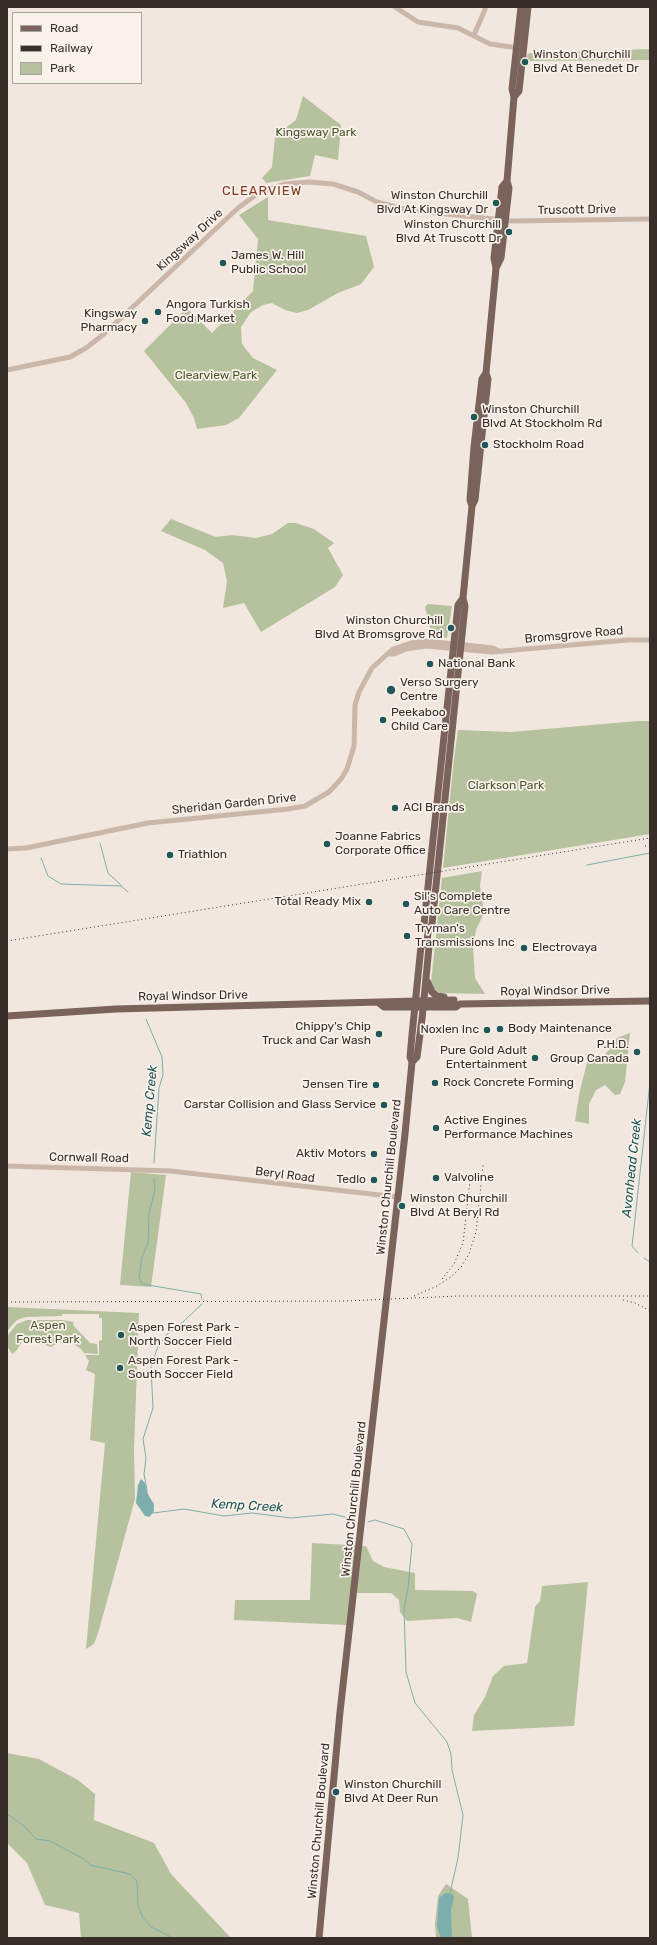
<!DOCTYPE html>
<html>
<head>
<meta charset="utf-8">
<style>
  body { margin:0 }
  #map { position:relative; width:657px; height:1945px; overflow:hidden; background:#f2e7de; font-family:Rubik,sans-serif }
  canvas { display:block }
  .frame { position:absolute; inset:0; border:8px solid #372d29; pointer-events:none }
  .legend { position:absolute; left:12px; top:12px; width:130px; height:72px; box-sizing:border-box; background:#f9f2ea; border:1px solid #aba39d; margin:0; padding:5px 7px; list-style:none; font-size:12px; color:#372d29 }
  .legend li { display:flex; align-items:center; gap:8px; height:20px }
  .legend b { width:20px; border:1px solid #aba39d }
</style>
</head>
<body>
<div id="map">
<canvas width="657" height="1945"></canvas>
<div class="frame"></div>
<ul class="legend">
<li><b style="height:5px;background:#79635b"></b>Road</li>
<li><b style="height:5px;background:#372d29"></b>Railway</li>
<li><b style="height:11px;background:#b6c19e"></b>Park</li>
</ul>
</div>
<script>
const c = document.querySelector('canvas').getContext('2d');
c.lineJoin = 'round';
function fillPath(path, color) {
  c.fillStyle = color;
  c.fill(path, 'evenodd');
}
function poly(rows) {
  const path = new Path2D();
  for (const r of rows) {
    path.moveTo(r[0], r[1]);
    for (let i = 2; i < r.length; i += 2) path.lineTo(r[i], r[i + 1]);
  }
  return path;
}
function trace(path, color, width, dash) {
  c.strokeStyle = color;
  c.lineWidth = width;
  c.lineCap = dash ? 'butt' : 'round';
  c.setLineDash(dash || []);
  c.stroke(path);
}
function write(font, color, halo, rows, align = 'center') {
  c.font = font + ' Rubik,sans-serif';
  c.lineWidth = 3.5;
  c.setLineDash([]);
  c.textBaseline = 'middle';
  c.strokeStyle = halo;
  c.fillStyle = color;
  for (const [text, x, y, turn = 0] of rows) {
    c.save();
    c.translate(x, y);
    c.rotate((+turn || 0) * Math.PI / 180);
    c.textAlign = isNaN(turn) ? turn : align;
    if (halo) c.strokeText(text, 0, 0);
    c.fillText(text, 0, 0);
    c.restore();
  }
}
fillPath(poly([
  [650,49,650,60,526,61,527,55,530,53],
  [303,96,341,125,338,160,315,155,310,176,266,183,262,178,272,167,275,136,296,120],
  [268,197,268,220,366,236,374,267,361,284,338,293,308,310,297,313,285,310,272,303,263,305,251,312,241,327,242,344,253,358,277,370,239,418,226,425,197,429,194,418,186,403,144,351,187,308,212,333,253,291,258,239,239,215],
  [171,519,216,537,232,535,256,538,272,534,288,523,296,523,314,529,334,543,328,548,343,575,335,587,261,632,244,603,223,608,227,581,223,563,205,550,161,531],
  [428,604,452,606,447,638,432,636,425,607],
  [638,721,650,721,650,834,443,868,454,758,458,730,511,732],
  [482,871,480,886,484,913,476,930,473,948,475,978,485,994,440,993,435,990,431,983,442,878],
  [630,1033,625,1082,620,1094,615,1095,605,1085,596,1090,589,1104,589,1124,575,1121,579,1095,588,1058,603,1056,611,1048,617,1038],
  [131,1172,166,1175,151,1287,120,1285],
  [7,1307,139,1313,134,1450,135,1499,99,1630,94,1644,86,1649,105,1443,90,1440,95,1374,86,1370,89,1361,85,1355,99,1355,99,1341,102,1340,102,1318,99,1318,99,1314,62,1314,62,1316,26,1317,17,1320,7,1331],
  [27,1320,62,1320,74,1322,73,1325,90,1343,97,1344,98,1354,84,1353,80,1348,71,1343,62,1341,51,1347,28,1339,21,1343,17,1350,12,1354,7,1346,7,1336,17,1324],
  [312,1543,366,1546,373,1561,384,1567,415,1573,415,1590,473,1591,477,1594,471,1622,457,1618,407,1621,400,1612,399,1600,391,1593,351,1593,347,1625,234,1620,235,1600,310,1600],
  [588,1582,574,1726,472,1731,474,1715,485,1697,493,1676,504,1666,527,1663,535,1607,540,1601,542,1586],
  [7,1753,39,1759,78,1780,95,1794,94,1820,154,1843,171,1874,231,1938,81,1938,79,1913,45,1905,27,1863,7,1843],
  [446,1884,468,1899,472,1938,436,1938,435,1924,438,1896]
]), '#b6c19e');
fillPath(poly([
  [141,1479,145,1483,148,1494,154,1505,153,1513,149,1517,145,1516,136,1503,138,1485],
  [445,1893,453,1894,454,1898,451,1910,452,1938,441,1938,437,1927,439,1898]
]), '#7daeae');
trace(poly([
  [100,843,108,873,121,885],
  [41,858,48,876,61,884,121,886,128,892],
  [587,865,650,853],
  [146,1019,162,1057,163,1075,159,1088,154,1163],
  [154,1178,155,1190,149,1214,148,1243,142,1257,139,1277,142,1284,201,1294,202,1299],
  [638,1253,632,1246,650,1082],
  [644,1258,650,1262],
  [147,1490,144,1474,146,1458,143,1439,153,1408,151,1367,157,1349,166,1335,184,1321,202,1304],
  [153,1502,153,1513,184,1509,224,1516,252,1513,291,1518,333,1514,356,1520],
  [368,1522,375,1520,404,1529,412,1544,408,1588,404,1608,406,1672,415,1703,447,1742,451,1754,452,1770,463,1815,458,1858,450,1893],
  [7,1814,24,1826,36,1839,50,1841,84,1859,90,1865,130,1874,137,1881,138,1905,143,1918,151,1927,173,1938]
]), '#7daeae', 1);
trace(poly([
  [395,7,418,22,458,28,490,44,519,48],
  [474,35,486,7],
  [7,370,70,357,86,348,104,334,238,208,260,192,285,184,309,182,333,184,358,192,377,202,408,210,512,221,650,219],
  [388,654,394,654,406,649,426,646,492,652,628,640,650,640],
  [7,849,26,848,148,823,288,809,305,806,329,792,341,779,347,769,354,746,355,705,359,692,372,668,393,649,411,643,427,641,493,648,499,651],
  [7,1166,171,1171,397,1197]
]), '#cab7aa', 5);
trace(poly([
  [514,97,519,91,528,7],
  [496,268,501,258,509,188,507,181,514,97,512,89,521,7],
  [472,506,475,500,488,379,486,373,496,268,494,258,499,214,502,187,507,181],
  [428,932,424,924,458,605,463,598],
  [427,981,432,992,437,996,444,997],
  [379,1003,384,1007,456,1007,460,1004,650,1001],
  [7,1016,116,1009,454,1000],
  [412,1062,417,1057,422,1019,429,947,427,943,428,932,432,924,465,606,463,598,472,506,470,500,474,447,482,379,486,373],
  [319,1938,340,1712,405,1134,412,1062,410,1057,412,1035,421,946,427,943]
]), '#79635b', 7);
trace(poly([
  [645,846,650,845],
  [7,941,650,838],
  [442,1279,454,1264,463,1243,470,1181],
  [414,1296,437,1286,451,1277,461,1267,469,1254,476,1232,483,1165],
  [623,1300,635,1303,650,1311],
  [7,1302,346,1301,459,1296,650,1296]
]), '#372d29', 1, [1, 3]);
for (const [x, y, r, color] of [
  [525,62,4,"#205758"],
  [496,203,4,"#205758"],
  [509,232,4,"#205758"],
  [223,263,4,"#205758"],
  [158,312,4,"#205758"],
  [145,321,4,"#205758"],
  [474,417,4,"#205758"],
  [485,445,4,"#205758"],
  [451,628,4,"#205758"],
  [430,664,4,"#205758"],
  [391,690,5,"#205758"],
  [383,720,4,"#205758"],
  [395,808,4,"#205758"],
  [327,844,4,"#205758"],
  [170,855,4,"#205758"],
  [369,902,4,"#205758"],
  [406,904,4,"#205758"],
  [407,936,4,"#205758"],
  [524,948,4,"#205758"],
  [500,1029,4,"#205758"],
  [487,1030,4,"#205758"],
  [379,1034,4,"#205758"],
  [637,1052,4,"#205758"],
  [535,1058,4,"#205758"],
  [435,1083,4,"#205758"],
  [376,1085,4,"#205758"],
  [384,1105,4,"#205758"],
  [436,1128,4,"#205758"],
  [374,1154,4,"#205758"],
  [436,1178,4,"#205758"],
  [374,1180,4,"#205758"],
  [402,1206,4,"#205758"],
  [121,1335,4,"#205758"],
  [120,1368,4,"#205758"],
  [336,1792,4,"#205758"]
]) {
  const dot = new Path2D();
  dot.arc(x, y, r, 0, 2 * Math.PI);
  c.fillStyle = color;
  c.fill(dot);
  trace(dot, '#f9f2ea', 1.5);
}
write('12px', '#372d29', '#f9f2ea', [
  ["Winston Churchill",533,55],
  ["Blvd At Benedet Dr",533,69],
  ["Winston Churchill",488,196,"right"],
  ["Blvd At Kingsway Dr",488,210,"right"],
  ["Winston Churchill",501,225,"right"],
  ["Blvd At Truscott Dr",501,239,"right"],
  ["James W. Hill",231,256],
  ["Public School",231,270],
  ["Angora Turkish",166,305],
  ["Food Market",166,319],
  ["Kingsway",137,314,"right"],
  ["Pharmacy",137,328,"right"],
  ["Winston Churchill",482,410],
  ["Blvd At Stockholm Rd",482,424],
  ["Stockholm Road",493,445],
  ["Winston Churchill",443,621,"right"],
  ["Blvd At Bromsgrove Rd",443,635,"right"],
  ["National Bank",438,664],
  ["Verso Surgery",400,683],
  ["Centre",400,697],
  ["Peekaboo",391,713],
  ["Child Care",391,727],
  ["ACI Brands",403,808],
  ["Joanne Fabrics",335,837],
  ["Corporate Office",335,851],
  ["Triathlon",178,855],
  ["Sil's Complete",414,897],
  ["Auto Care Centre",414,911],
  ["Total Ready Mix",361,902,"right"],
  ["Tryman's",415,929],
  ["Transmissions Inc",415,943],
  ["Electrovaya",532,948],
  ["Chippy's Chip",371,1027,"right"],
  ["Truck and Car Wash",371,1041,"right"],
  ["Body Maintenance",508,1029],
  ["Noxlen Inc",479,1030,"right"],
  ["P.H.D.",629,1045,"right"],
  ["Group Canada",629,1059,"right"],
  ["Pure Gold Adult",527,1051,"right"],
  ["Entertainment",527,1065,"right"],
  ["Rock Concrete Forming",443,1083],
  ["Jensen Tire",368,1085,"right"],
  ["Carstar Collision and Glass Service",376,1105,"right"],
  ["Active Engines",444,1121],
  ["Performance Machines",444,1135],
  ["Aktiv Motors",366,1154,"right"],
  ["Valvoline",444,1178],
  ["Tedlo",366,1180,"right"],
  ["Winston Churchill",410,1199],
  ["Blvd At Beryl Rd",410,1213],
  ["Aspen Forest Park -",129,1328],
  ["North Soccer Field",129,1342],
  ["Aspen Forest Park -",128,1361],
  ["South Soccer Field",128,1375],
  ["Winston Churchill",344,1785],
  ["Blvd At Deer Run",344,1799]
], 'left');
write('12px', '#48552d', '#f9f2ea', [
  ["Kingsway Park",316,133],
  ["Clearview Park",216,376],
  ["Clarkson Park",506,786],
  ["Aspen",48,1326],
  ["Forest Park",48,1340]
]);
write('12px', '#372d29', '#f9f2ea', [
  ["Truscott Drive",577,210,-1],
  ["Kingsway Drive",190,240,-43],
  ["Bromsgrove Road",574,635,-5],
  ["Sheridan Garden Drive",234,804,-6],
  ["Royal Windsor Drive",555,991,-1],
  ["Royal Windsor Drive",193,996,-1],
  ["Cornwall Road",89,1158,1],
  ["Beryl Road",285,1175,7],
  ["Winston Churchill Boulevard",389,1177,-84],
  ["Winston Churchill Boulevard",354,1499,-84],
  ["Winston Churchill Boulevard",319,1821,-85]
]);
c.letterSpacing = '1px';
write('13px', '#843724', '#f9f2ea', [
  ["CLEARVIEW",262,191]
]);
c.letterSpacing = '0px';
write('italic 13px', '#205758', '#f9f2ea', [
  ["Kemp Creek",150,1101,-85],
  ["Avonhead Creek",632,1168,-84],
  ["Kemp Creek",247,1506,3]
]);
</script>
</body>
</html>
